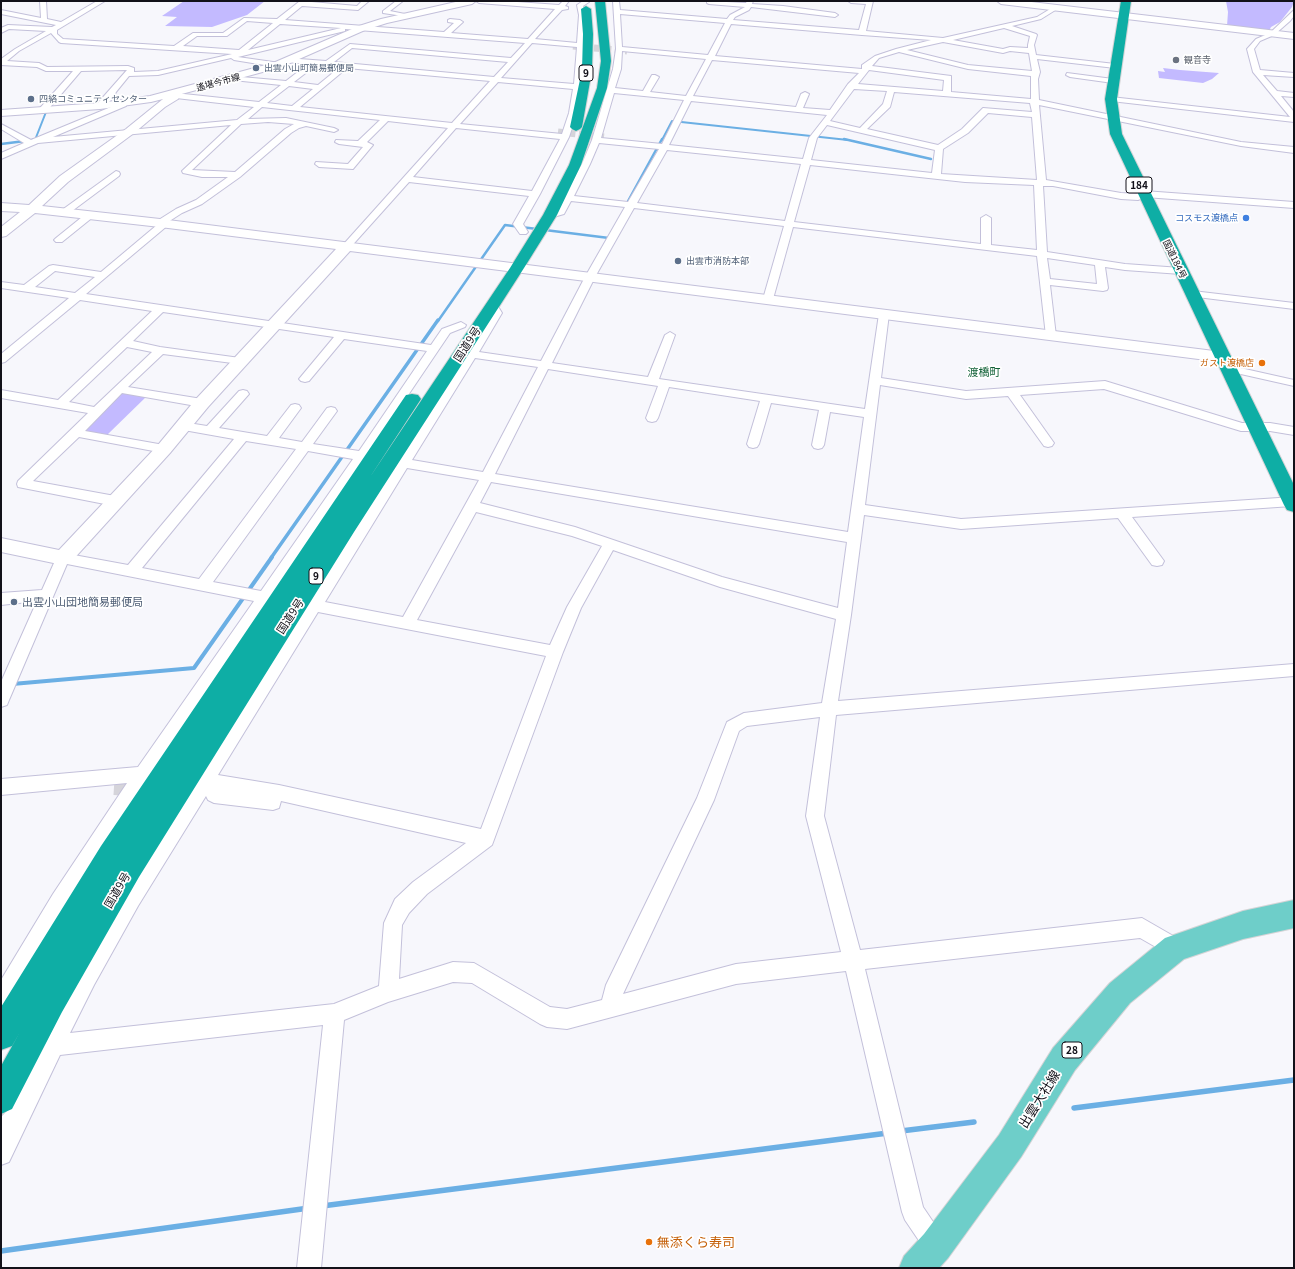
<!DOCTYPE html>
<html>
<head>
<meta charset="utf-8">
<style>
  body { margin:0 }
  #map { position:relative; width:1295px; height:1269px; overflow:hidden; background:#f7f7fc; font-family:Georgia,serif }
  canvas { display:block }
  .frame { position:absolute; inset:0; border:2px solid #121119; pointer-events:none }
</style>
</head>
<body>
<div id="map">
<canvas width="1295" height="1269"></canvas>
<div class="frame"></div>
</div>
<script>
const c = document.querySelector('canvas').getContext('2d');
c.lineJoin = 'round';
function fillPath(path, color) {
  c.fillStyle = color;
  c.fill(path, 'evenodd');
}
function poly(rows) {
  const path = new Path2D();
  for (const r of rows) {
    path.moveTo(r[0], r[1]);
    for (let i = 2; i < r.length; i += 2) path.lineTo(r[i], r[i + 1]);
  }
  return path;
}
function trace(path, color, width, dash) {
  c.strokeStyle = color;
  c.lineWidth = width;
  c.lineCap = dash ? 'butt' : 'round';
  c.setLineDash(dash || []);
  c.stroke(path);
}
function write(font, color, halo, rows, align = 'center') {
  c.font = font + ' Georgia,"Noto Sans JP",serif';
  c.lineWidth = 3.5;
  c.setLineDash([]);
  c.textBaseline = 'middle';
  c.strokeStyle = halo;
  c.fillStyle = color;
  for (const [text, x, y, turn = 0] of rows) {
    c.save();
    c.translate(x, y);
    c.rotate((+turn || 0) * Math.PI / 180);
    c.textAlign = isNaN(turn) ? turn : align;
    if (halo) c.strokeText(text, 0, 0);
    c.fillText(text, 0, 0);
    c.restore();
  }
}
fillPath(poly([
  [184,1,265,1,247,15,212,27,165,26,177,17,162,16],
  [1226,1,1294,1,1292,7,1280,22,1271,27,1269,31,1227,26,1228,12],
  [1163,68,1180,70,1219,73,1212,79,1203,83,1159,78,1158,71,1165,72],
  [121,393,146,397,107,435,83,431]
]), '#c3baff');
trace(poly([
  [35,140,46,112,50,111],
  [662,140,672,121,848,140]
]), '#6bafe4', 2);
trace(poly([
  [844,139,931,159],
  [32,140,36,139],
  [1,144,25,141],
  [627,203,662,139],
  [438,321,505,225,609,238,611,234]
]), '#6bafe4', 2.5);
trace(poly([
  [271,558,438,320]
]), '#6bafe4', 3.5);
trace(poly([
  [1,685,194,668,272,557]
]), '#6bafe4', 4);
trace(poly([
  [1074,1108,1294,1080],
  [901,1131,974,1122],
  [322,1206,888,1133],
  [1,1251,309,1208]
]), '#6bafe4', 5.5);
trace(poly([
  [573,46,627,51],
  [558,132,604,137]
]), '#d5d4da', 7, [7, 3.5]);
trace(poly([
  [114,787,145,789]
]), '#d5d4da', 16, [16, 8]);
const street = poly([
  [40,1,46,1,47,19,61,22,97,1,105,1,57,30,57,34,63,39,174,46,193,33,223,33,244,18,277,19,300,1,357,6,362,1,369,1,358,10,302,6,285,20,444,32,454,23,448,22,448,20,450,19,460,20,463,22,451,33,528,39,555,9,479,3,476,1,503,1,559,5,563,1,569,1,565,6,568,7,568,9,562,10,535,39,577,43,579,15,577,5,583,1,589,2,583,6,585,15,582,87,577,113,569,137,540,194,523,224,528,232,526,234,520,234,513,224,529,196,409,182,348,250,342,250,340,248,342,246,448,128,388,121,367,142,373,145,353,169,319,167,315,164,316,162,348,164,363,147,339,144,335,142,336,140,358,141,380,120,262,107,248,119,286,118,334,128,338,130,334,132,306,126,299,128,291,133,240,177,202,204,182,213,168,222,169,224,167,226,86,294,431,345,442,329,461,322,466,325,465,327,450,333,149,779,67,906,8,1006,1,1009,1,980,53,894,127,783,1,795,1,779,138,767,254,601,67,564,9,700,7,705,1,707,1,682,37,601,1,605,1,593,42,590,58,554,63,553,128,565,234,439,178,429,176,426,178,423,182,422,207,426,239,391,243,390,247,391,249,394,219,428,267,436,291,405,295,404,299,405,301,408,279,438,302,442,327,408,331,407,335,408,337,411,313,444,359,451,427,351,344,339,309,381,305,382,301,381,299,379,334,337,163,312,133,341,160,347,240,358,246,361,240,364,163,354,128,387,202,399,206,400,208,403,206,406,202,407,122,393,85,431,164,445,168,446,170,449,168,452,164,453,79,437,33,481,115,496,120,498,122,501,120,504,115,506,18,487,17,484,18,481,88,413,1,398,1,390,58,400,152,311,80,300,5,362,1,363,1,354,69,298,1,288,1,282,24,285,49,266,53,265,101,272,157,225,155,223,157,221,176,209,196,200,228,177,202,177,183,173,182,171,231,125,38,143,1,159,1,153,24,143,1,129,1,124,31,140,123,102,127,104,126,106,53,137,237,120,254,107,176,98,172,96,176,94,184,94,259,102,281,85,233,80,229,78,230,76,286,81,308,64,286,62,286,58,326,61,350,44,511,58,525,43,345,29,345,31,238,57,280,63,280,67,277,67,234,60,231,58,158,75,129,76,116,92,113,98,103,108,97,108,97,104,127,70,81,71,46,112,43,112,39,110,40,108,73,71,46,71,37,67,1,65,1,59,15,49,46,31,9,29,1,33,1,28,8,25,52,27,56,25,1,14,1,10,41,18,40,1],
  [247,21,273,23,239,50,183,46,197,36,227,36,247,21],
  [280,24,341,28,248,50,280,24],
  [51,33,59,42,61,43,232,54,158,71,134,72,134,68,128,66,47,67,39,63,7,61,19,51,51,33],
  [532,43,577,47,574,84,501,78,532,43],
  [352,48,508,62,494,77,334,62,352,48],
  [316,65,340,67,318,85,294,82,316,65],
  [347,68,490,81,452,123,300,107,347,68],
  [498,82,573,89,569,113,562,134,460,124,498,82],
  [289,86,313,89,292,106,267,103,289,86],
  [268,122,294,124,285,129,235,172,192,170,241,124,268,122],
  [456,128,560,139,532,191,413,177,456,128],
  [55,271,95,277,75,293,35,287,55,271],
  [127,347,152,352,94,407,69,402,127,347],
  [246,441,296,449,199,579,142,568,246,441],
  [308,451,353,459,261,591,213,582,308,451],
  [396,1,403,1,390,11,410,15,410,17,383,13,383,11,396,1],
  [613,1,619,1,620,10,727,19,730,15,745,7,709,4,707,3,707,1,746,3,747,1,753,1,752,4,783,6,835,13,838,15,835,17,751,7,749,10,735,17,733,20,859,30,866,4,851,3,848,1,873,1,866,31,943,38,1037,17,1055,6,1058,8,1057,9,1041,19,1012,26,1036,34,1037,35,1034,45,1036,55,1115,64,1119,66,1115,68,1037,59,1040,72,1038,79,1039,100,1241,142,1294,147,1294,153,1241,146,1039,105,1046,180,1121,193,1137,194,1144,191,1294,202,1294,208,1145,197,1138,200,1121,199,1053,186,1043,186,1047,252,1125,264,1181,268,1186,271,1181,274,1125,270,1105,267,1108,288,1107,290,1103,291,1050,285,1056,336,1051,339,1046,336,1037,256,793,227,773,299,768,302,763,299,784,226,634,208,595,277,552,363,648,377,665,335,670,332,675,335,659,379,865,409,879,314,884,311,889,314,881,378,966,391,1105,381,1242,423,1270,423,1294,427,1294,435,1270,431,1241,431,1104,389,1020,395,1054,443,1052,446,1048,447,1044,446,1008,396,966,399,880,385,865,505,961,519,1294,497,1294,505,1292,506,1132,517,1164,561,1162,565,1157,566,1152,565,1118,518,961,529,864,515,851,615,838,701,1294,664,1294,676,836,715,824,816,860,950,1142,918,1182,941,1185,948,1182,955,1175,958,1140,938,865,969,923,1207,944,1238,948,1246,944,1254,936,1258,928,1254,905,1220,902,1212,846,971,736,984,567,1029,547,1027,540,1024,472,983,453,982,388,1002,344,1020,321,1268,297,1268,323,1025,60,1055,9,1162,1,1165,1,1117,10,1108,80,971,124,894,492,313,487,305,488,303,496,303,502,313,479,352,541,361,585,277,625,207,571,201,564,214,550,218,545,215,547,213,557,210,582,164,592,140,613,69,616,49,613,1],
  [620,14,725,23,708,55,622,47,620,14],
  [731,24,862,35,931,40,896,49,875,56,862,65,862,69,715,56,731,24],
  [1004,28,1030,36,1028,45,1028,48,1010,47,1003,49,953,40,1004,28],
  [943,42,1003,53,1010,51,1029,53,1032,71,968,65,907,50,943,42],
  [622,51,706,59,686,96,650,92,659,77,655,75,652,75,643,91,615,88,621,69,622,51],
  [899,52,968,69,1031,76,1031,99,951,92,951,76,872,66,879,58,899,52],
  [712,60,859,73,848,84,830,110,803,108,809,94,805,92,801,94,796,107,693,96,712,60],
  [869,70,944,80,943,91,858,84,869,70],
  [854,89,887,91,883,104,860,128,830,121,854,89],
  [894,92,1030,103,1032,112,983,108,962,129,938,145,867,129,890,107,894,92],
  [614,93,684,100,662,144,601,138,614,93],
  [691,101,827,115,809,138,803,159,669,145,691,101],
  [988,113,1032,117,1037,180,941,174,943,149,968,133,988,113],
  [827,125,935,150,932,173,811,160,817,138,827,125],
  [599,143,659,149,628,202,574,196,590,164,599,143],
  [667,150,801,164,785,221,637,203,667,150],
  [810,165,965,182,1034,185,1037,250,991,245,991,218,986,215,981,218,981,244,794,222,810,165],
  [1047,258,1095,265,1097,284,1050,279,1047,258],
  [475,358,538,367,483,472,412,460,475,358],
  [548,369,658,386,646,418,648,421,652,422,656,421,658,418,669,387,760,401,747,444,749,447,753,448,757,447,759,444,771,403,819,410,812,445,814,448,818,449,822,448,824,445,830,412,864,417,848,532,495,474,548,369],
  [407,468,479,480,403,617,325,602,407,468],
  [491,482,847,542,838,608,722,577,575,527,480,503,491,482],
  [476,512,572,536,602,546,567,607,550,645,417,620,476,512],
  [613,550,720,587,836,619,822,703,744,713,727,722,697,798,606,985,602,1000,567,1009,550,1007,474,963,453,962,399,979,402,925,409,913,427,894,492,845,563,652,581,608,613,550],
  [318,612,546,656,481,829,279,785,218,775,318,612],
  [820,717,806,816,841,952,736,964,623,994,714,800,739,731,747,726,820,717],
  [206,796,208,800,214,803,273,810,279,808,281,801,466,843,413,882,395,899,384,923,379,986,334,1004,70,1033,94,985,138,906,206,796],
  [1294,10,1294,16,1290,21,1274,35,1260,41,1254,49,1260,70,1294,73,1294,77,1263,75,1277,91,1294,93,1294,97,1281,96,1294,112,1294,122,1111,101,1107,99,1111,97,1290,117,1253,72,1247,49,1256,39,1270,33,1294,10],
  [1067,73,1113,79,1117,81,1113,83,1070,77,1066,75,1067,73],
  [116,171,119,172,120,174,119,176,68,214,62,214,60,212,62,210,116,171],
  [90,212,95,215,93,217,62,242,56,242,54,240,56,238,87,213,90,212],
  [1193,291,1294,303,1294,309,1189,296,1188,294,1189,292,1193,291],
  [1227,365,1294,380,1294,386,1223,370,1221,368,1223,366,1227,365]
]);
const secondary = poly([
  [460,1,476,1,472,4,387,23,365,30,281,67,178,95,179,97,178,99,165,107,134,133,68,182,42,206,160,219,1222,352,1228,354,1230,357,1228,360,1222,362,350,251,208,407,170,453,70,563,63,565,1,552,1,538,59,550,158,445,196,399,336,249,160,227,35,213,6,236,1,237,1,227,20,212,1,211,1,203,29,205,60,176,126,129,163,99,151,102,100,109,1,116,1,110,100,103,150,96,273,63,359,26,381,19,460,1],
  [997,1,1023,1,1294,33,1294,39,1001,4,997,1]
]);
const primary = poly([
  [1294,900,1294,928,1243,939,1184,959,1130,1003,1075,1070,1021,1157,948,1258,939,1268,899,1268,904,1256,924,1234,999,1135,1053,1048,1110,983,1165,938,1243,911,1294,900]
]);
const highway = poly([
  [595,1,605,1,611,61,607,88,581,165,557,215,524,268,354,532,139,877,62,1012,12,1109,1,1114,1,1066,20,1032,12,1046,1,1050,1,1007,101,846,406,395,412,394,418,395,421,399,370,477,510,268,543,215,569,165,597,88,601,61,595,1],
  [1121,1,1131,1,1117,99,1122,134,1294,485,1294,512,1287,510,1284,505,1110,134,1105,99,1121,1],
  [586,6,591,9,593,34,592,70,582,127,580,129,576,131,572,129,570,127,582,70,583,34,581,9,586,6]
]);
trace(street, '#c3c0da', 2);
trace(secondary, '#c3c0da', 2);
trace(primary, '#d4d4d6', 2);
trace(highway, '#d4d4d6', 2);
fillPath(street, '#fff');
fillPath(secondary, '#fff');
fillPath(primary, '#6ecec9');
fillPath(highway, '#0eaea5');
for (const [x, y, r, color] of [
  [1176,60,4,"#6b7280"],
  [256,68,4,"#5c6f8a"],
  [31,99,4,"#5c6f8a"],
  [1246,218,4,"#3f7fe0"],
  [678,261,4,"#5c6f8a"],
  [1262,363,4,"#e8710a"],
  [14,602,4,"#5c6f8a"],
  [649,1242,4,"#e8710a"]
]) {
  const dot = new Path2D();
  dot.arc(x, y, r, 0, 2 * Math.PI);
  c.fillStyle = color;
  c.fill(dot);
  trace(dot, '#fff', 1.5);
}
write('9px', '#5b616d', '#fff', [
  ["観音寺",1184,60]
], 'left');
write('9px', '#4e5e75', '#fff', [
  ["出雲小山町簡易郵便局",264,68],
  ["四絡コミュニティセンター",39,99],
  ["出雲市消防本部",686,261]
], 'left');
write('9px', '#121119', '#fff', [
  ["遙堪今市線",218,82,-15],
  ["国道184号",1175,259,64]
]);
write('9px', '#366cbe', '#fff', [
  ["コスモス渡橋点",1238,218]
], 'right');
write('9px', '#c56008', '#fff', [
  ["ガスト渡橋店",1254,363]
], 'right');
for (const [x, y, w] of [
  [586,73,14],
  [1139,185,26],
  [316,576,14],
  [1072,1050,20]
]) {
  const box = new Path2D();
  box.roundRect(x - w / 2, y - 8, w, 16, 3);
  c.fillStyle = '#fff';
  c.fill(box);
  trace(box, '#121119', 1);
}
write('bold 10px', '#121119', null, [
  ["9",586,73],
  ["184",1139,185],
  ["9",316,576],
  ["28",1072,1050]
]);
write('11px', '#121119', '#fff', [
  ["国道9号",467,344,-57],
  ["国道9号",290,616,-57],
  ["国道9号",117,890,-60]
]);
write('11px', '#126138', '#fff', [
  ["渡橋町",984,372]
]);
write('11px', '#4e5e75', '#fff', [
  ["出雲小山団地簡易郵便局",22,602]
], 'left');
write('13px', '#121119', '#fff', [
  ["出雲大社線",1039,1099,-58]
]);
write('13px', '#c56008', '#fff', [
  ["無添くら寿司",657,1242]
], 'left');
</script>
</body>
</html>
